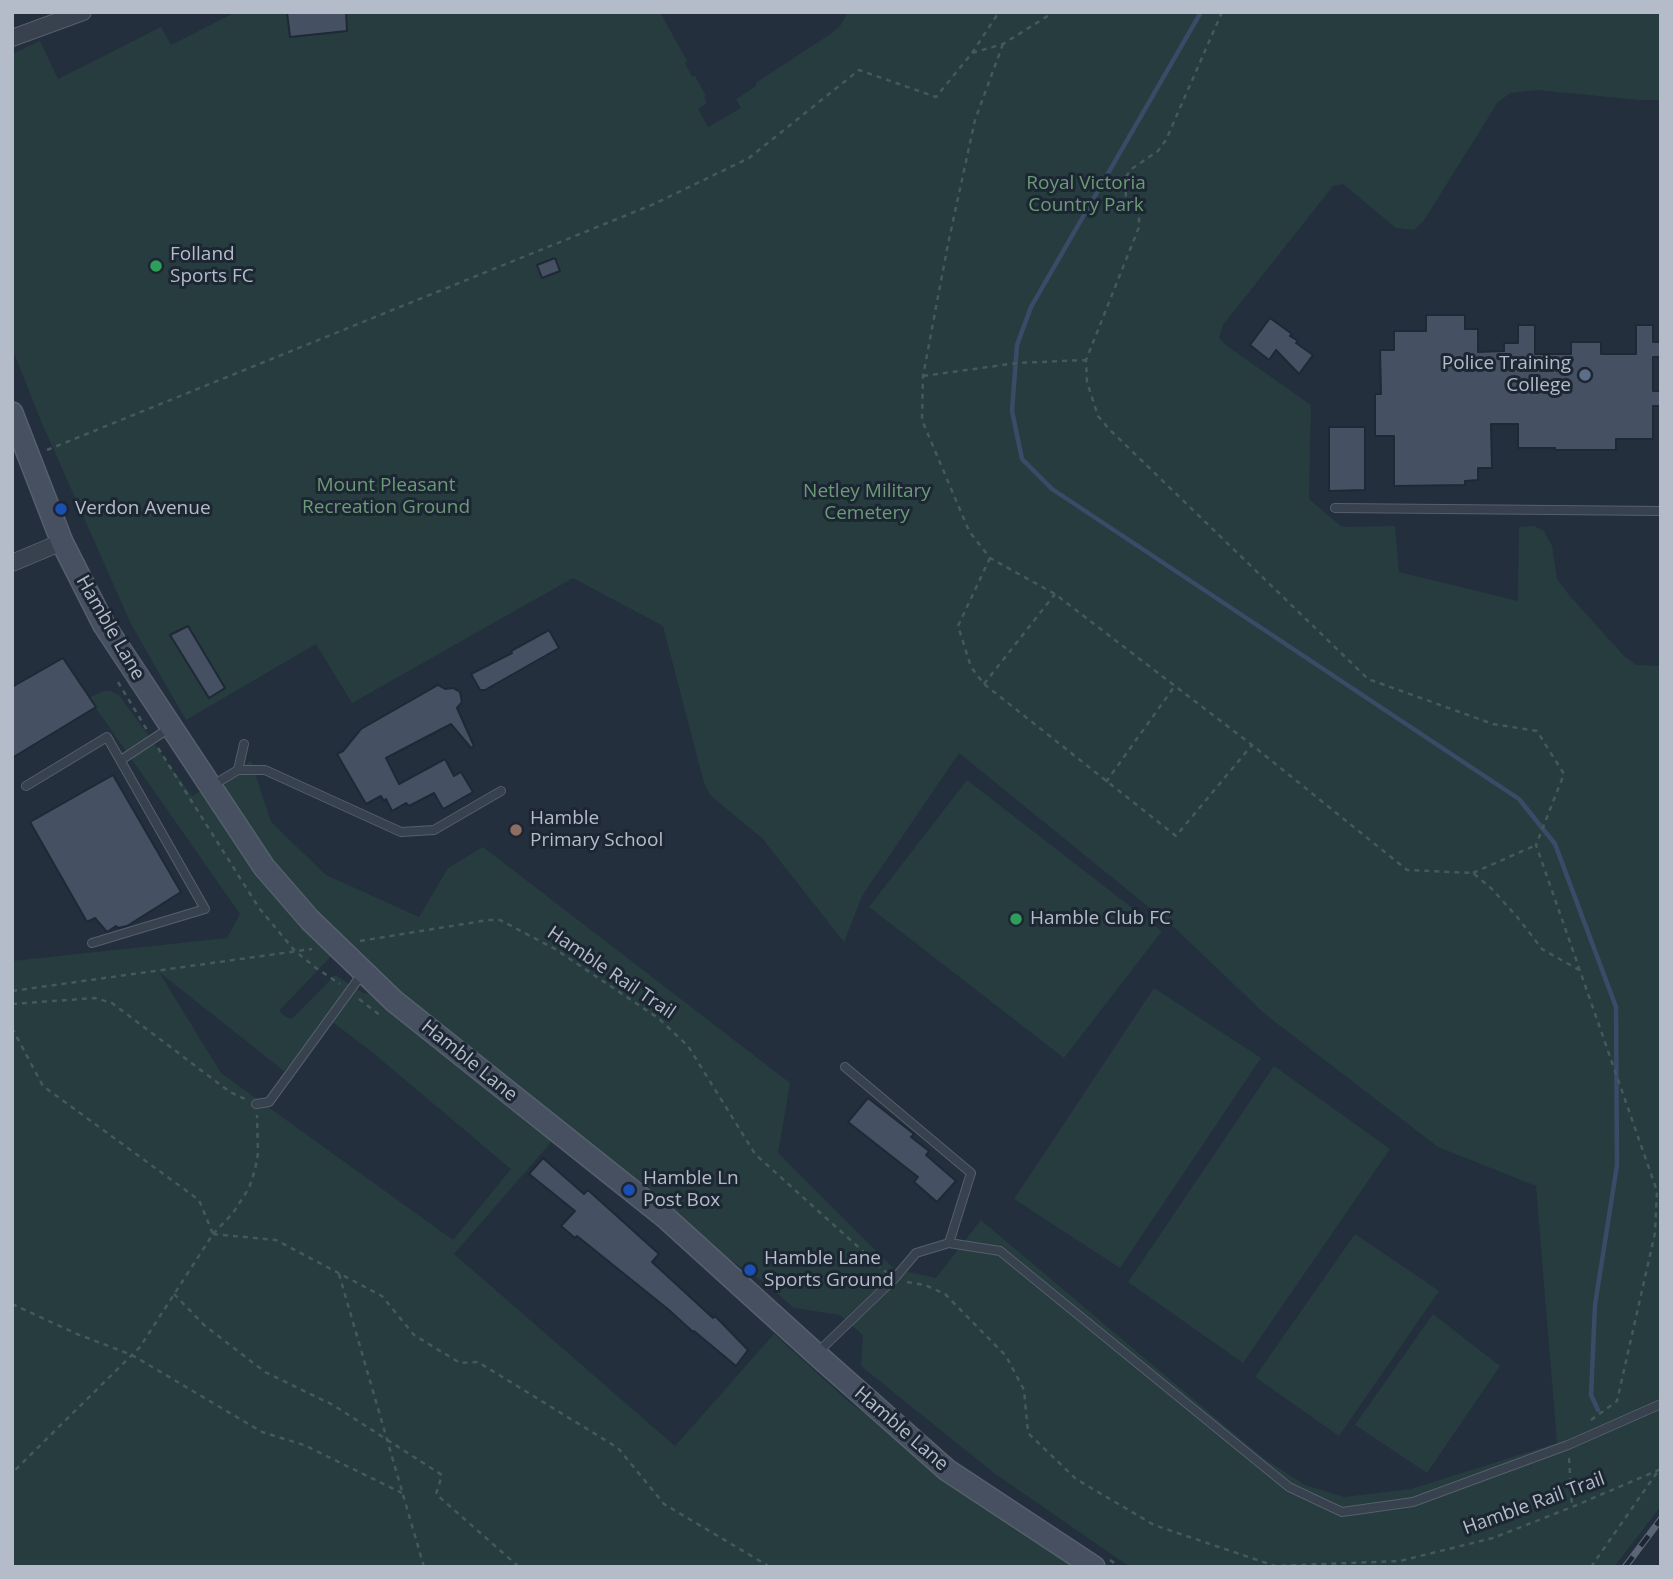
<!DOCTYPE html>
<html>
<head>
<meta charset="utf-8">
<style>
  body { margin:0 }
  #map { position:relative; width:1673px; height:1579px; overflow:hidden; background:#242f3e; font-family:"Open Sans",sans-serif }
  canvas { display:block }
  .frame { position:absolute; inset:0; border:14px solid #b4bcc9; pointer-events:none }
</style>
</head>
<body>
<div id="map">
<canvas width="1673" height="1579"></canvas>
<div class="frame"></div>
</div>
<script>
const c = document.querySelector('canvas').getContext('2d');
c.lineJoin = 'round';
function fillPath(path, color) {
  c.fillStyle = color;
  c.fill(path, 'evenodd');
}
function poly(rows) {
  const path = new Path2D();
  for (const r of rows) {
    path.moveTo(r[0], r[1]);
    for (let i = 2; i < r.length; i += 2) path.lineTo(r[i], r[i + 1]);
  }
  return path;
}
function trace(path, color, width, dash) {
  c.strokeStyle = color;
  c.lineWidth = width;
  c.lineCap = dash ? 'butt' : 'round';
  c.setLineDash(dash || []);
  c.stroke(path);
}
function write(font, color, halo, rows, align = 'center') {
  c.font = font + ' "Open Sans",sans-serif';
  c.lineWidth = 6;
  c.setLineDash([]);
  c.textBaseline = 'middle';
  c.strokeStyle = halo;
  c.fillStyle = color;
  for (const [text, x, y, turn = 0] of rows) {
    c.save();
    c.translate(x, y);
    c.rotate((+turn || 0) * Math.PI / 180);
    c.textAlign = isNaN(turn) ? turn : align;
    if (halo) c.strokeText(text, 0, 0);
    c.fillText(text, 0, 0);
    c.restore();
  }
}
fillPath(poly([
  [236,12,660,12,687,61,685,63,692,77,695,76,706,96,704,97,707,103,698,109,708,127,741,108,736,99,755,87,757,82,832,33,840,26,848,12,1661,12,1661,100,1639,100,1537,90,1510,93,1498,102,1423,222,1414,230,1396,228,1343,184,1333,186,1223,325,1219,338,1227,346,1311,405,1309,499,1342,527,1395,526,1399,572,1518,601,1519,527,1534,526,1544,531,1552,546,1557,579,1569,595,1624,656,1636,665,1661,666,1661,1506,1614,1567,1130,1567,994,1473,861,1366,863,1335,840,1315,794,1308,764,1282,665,1217,559,1133,454,1254,675,1446,774,1334,848,1401,967,1491,1079,1567,12,1567,12,961,227,938,240,914,89,698,103,691,110,691,119,695,192,796,251,761,271,822,326,875,419,917,448,868,483,847,790,1083,778,1153,894,1269,936,1278,981,1220,1263,1458,1305,1485,1344,1497,1411,1489,1557,1443,1536,1186,1438,1147,1266,1015,1178,931,959,753,862,896,844,942,762,838,710,795,704,783,663,626,573,578,352,703,316,644,186,720,131,624,41,421,12,348,12,54,40,41,58,79,161,27,171,45],
  [339,948,377,993,370,994,363,993,335,975,294,1017,290,1019,283,1015,279,1011],
  [159,972,284,1071,330,1020,373,1053,511,1169,453,1240,221,1073],
  [967,780,1162,931,1064,1058,869,907],
  [1154,988,1261,1058,1120,1268,1014,1199],
  [1274,1066,1390,1149,1243,1363,1128,1282],
  [1355,1234,1439,1291,1339,1436,1255,1377],
  [1433,1314,1500,1366,1427,1473,1355,1425]
]), '#263c3f');
trace(poly([
  [1201,12,1031,307,1017,345,1012,411,1022,459,1052,489,1519,799,1555,844,1616,1007,1617,1165,1595,1305,1591,1395,1598,1410]
]), '#394c67', 4.5);
const building = poly([
  [287,12,346,12,347,31,290,37,287,12],
  [555,258,560,271,542,278,537,265,555,258],
  [1426,315,1465,315,1465,329,1478,329,1478,352,1504,351,1504,343,1518,343,1518,325,1535,325,1535,354,1571,354,1571,342,1601,342,1601,354,1636,354,1636,325,1653,325,1653,342,1661,342,1661,357,1653,357,1653,391,1661,391,1661,406,1653,406,1653,439,1616,439,1616,450,1555,450,1555,448,1518,448,1518,424,1491,424,1492,468,1478,468,1478,480,1465,481,1465,485,1394,486,1394,436,1375,436,1375,394,1381,394,1380,350,1394,350,1394,331,1426,331,1426,315],
  [1270,318,1292,334,1290,336,1298,341,1296,343,1313,355,1299,374,1276,350,1269,360,1250,345,1270,318],
  [1329,427,1365,427,1365,490,1329,491,1329,427],
  [188,626,225,688,209,698,170,635,188,626],
  [549,630,559,648,485,690,480,690,471,674,512,653,511,651,549,630],
  [63,658,96,707,12,758,12,687,63,658],
  [438,685,445,689,453,688,460,692,462,702,457,708,474,746,471,748,451,724,386,758,399,784,445,759,454,776,461,772,473,792,443,809,434,793,409,806,406,803,392,811,386,799,384,801,381,796,366,804,337,754,343,751,361,729,438,685],
  [113,775,181,892,127,926,118,928,116,926,107,932,95,918,87,922,30,822,113,775],
  [868,1098,914,1134,911,1137,929,1151,926,1155,956,1181,937,1202,914,1182,918,1177,848,1122,868,1098],
  [543,1158,584,1194,588,1190,659,1254,652,1262,713,1318,715,1316,748,1350,736,1366,694,1331,693,1332,669,1310,577,1236,575,1238,561,1226,575,1211,529,1174,543,1158]
]);
fillPath(building, '#455162');
trace(building, '#1f2835', 2);
const service = poly([
  [1335,508,1661,511],
  [121,760,171,727],
  [238,770,244,744],
  [213,785,238,770,265,770,401,832,434,830,501,791],
  [26,786,107,737,205,909,92,943],
  [845,1067,971,1173,949,1243],
  [256,1104,269,1102,362,974],
  [818,1352,894,1279,916,1253,949,1243,1000,1251,1289,1487,1342,1512,1413,1502,1568,1445,1661,1404]
]);
const minor = poly([
  [12,38,83,12],
  [12,563,62,542]
]);
const secondary = poly([
  [12,413,62,542,104,625,264,867,310,920,394,1001,665,1217,816,1354,947,1470,1094,1567]
]);
trace(service, '#565f6c', 10);
trace(minor, '#565f6c', 18);
trace(secondary, '#565f6c', 24);
trace(poly([
  [1222,12,1166,140,1158,151,1130,170,1125,179,1126,196,1139,215,1139,227,1086,360,1087,382,1098,416,1109,429,1368,679,1493,724,1537,731,1564,774,1536,845,1657,1191,1655,1233,1617,1401,1591,1420],
  [1003,44,975,120,948,244,923,376,922,420,969,531,990,558,1055,594,1252,745,1407,870,1473,873,1492,889,1518,918,1542,949,1579,970],
  [972,53,999,12],
  [923,376,1017,363,1086,360],
  [47,450,654,204,749,158,859,70,936,97,972,53,1003,44,1054,12],
  [990,558,958,626,971,667,984,684,1176,836,1252,745],
  [118,682,147,730],
  [984,684,1055,594],
  [158,748,259,908,295,951,316,968,340,984],
  [1106,782,1174,687],
  [1473,873,1536,845],
  [360,941,488,920,500,920,555,949,658,1018,688,1046,755,1154,886,1272],
  [12,991,312,949],
  [359,999,381,1016],
  [12,1004,95,998,112,1003,230,1092,247,1100],
  [12,1028,43,1086,199,1200,213,1234,140,1347,12,1473],
  [213,1234,276,1240,382,1296,414,1335,460,1363,478,1362,618,1448,664,1504,770,1567],
  [213,1234,233,1213,249,1188,255,1170,258,1153,257,1115],
  [339,1274,424,1567],
  [907,1282,925,1285,945,1294,1006,1356,1024,1390,1028,1433,1076,1479,1154,1525,1275,1566,1400,1561,1493,1538,1572,1507,1661,1469],
  [174,1294,204,1325,265,1372,333,1405,442,1475,436,1494,519,1567],
  [12,1304,77,1334,132,1355,262,1432,304,1445,402,1493],
  [1569,1458,1572,1507],
  [1110,1560,1120,1567],
  [1591,1567,1658,1471]
]), '#44595c', 2.5, [5, 5]);
trace(service, '#38414e', 8);
trace(minor, '#38414e', 16);
trace(secondary, '#465061', 21);
const rail = poly([
  [1625,1567,1661,1519]
]);
trace(rail, '#5a6575', 7);
trace(rail, '#1d2633', 4.5, [13]);
for (const [x, y, r, color] of [
  [156,266,7,"#2e9e5b"],
  [1585,375,7,"#5c6f8a"],
  [61,509,7,"#1a4fb4"],
  [516,830,7,"#8d6e63"],
  [1016,919,7,"#2e9e5b"],
  [629,1190,7,"#1a4fb4"],
  [750,1270,7,"#1a4fb4"]
]) {
  const dot = new Path2D();
  dot.arc(x, y, r, 0, 2 * Math.PI);
  c.fillStyle = color;
  c.fill(dot);
  trace(dot, '#1d2633', 2.5);
}
write('19px', '#6b9a76', '#1d2633', [
  ["Royal Victoria",1086,184],
  ["Country Park",1086,206],
  ["Mount Pleasant",386,486],
  ["Recreation Ground",386,508],
  ["Netley Military",867,492],
  ["Cemetery",867,514]
]);
write('19px', '#b4bcc9', '#1d2633', [
  ["Folland",170,255],
  ["Sports FC",170,277],
  ["Police Training",1571,364,"right"],
  ["College",1571,386,"right"],
  ["Verdon Avenue",75,509],
  ["Hamble",530,819],
  ["Primary School",530,841],
  ["Hamble Club FC",1030,919],
  ["Hamble Ln",643,1179],
  ["Post Box",643,1201],
  ["Hamble Lane",764,1259],
  ["Sports Ground",764,1281]
], 'left');
write('19px', '#b4bcc9', '#1d2633', [
  ["Hamble Lane",110,628,60],
  ["Hamble Rail Trail",611,973,34],
  ["Hamble Lane",469,1061,39],
  ["Hamble Lane",901,1429,41],
  ["Hamble Rail Trail",1534,1504,-20]
]);
</script>
</body>
</html>
